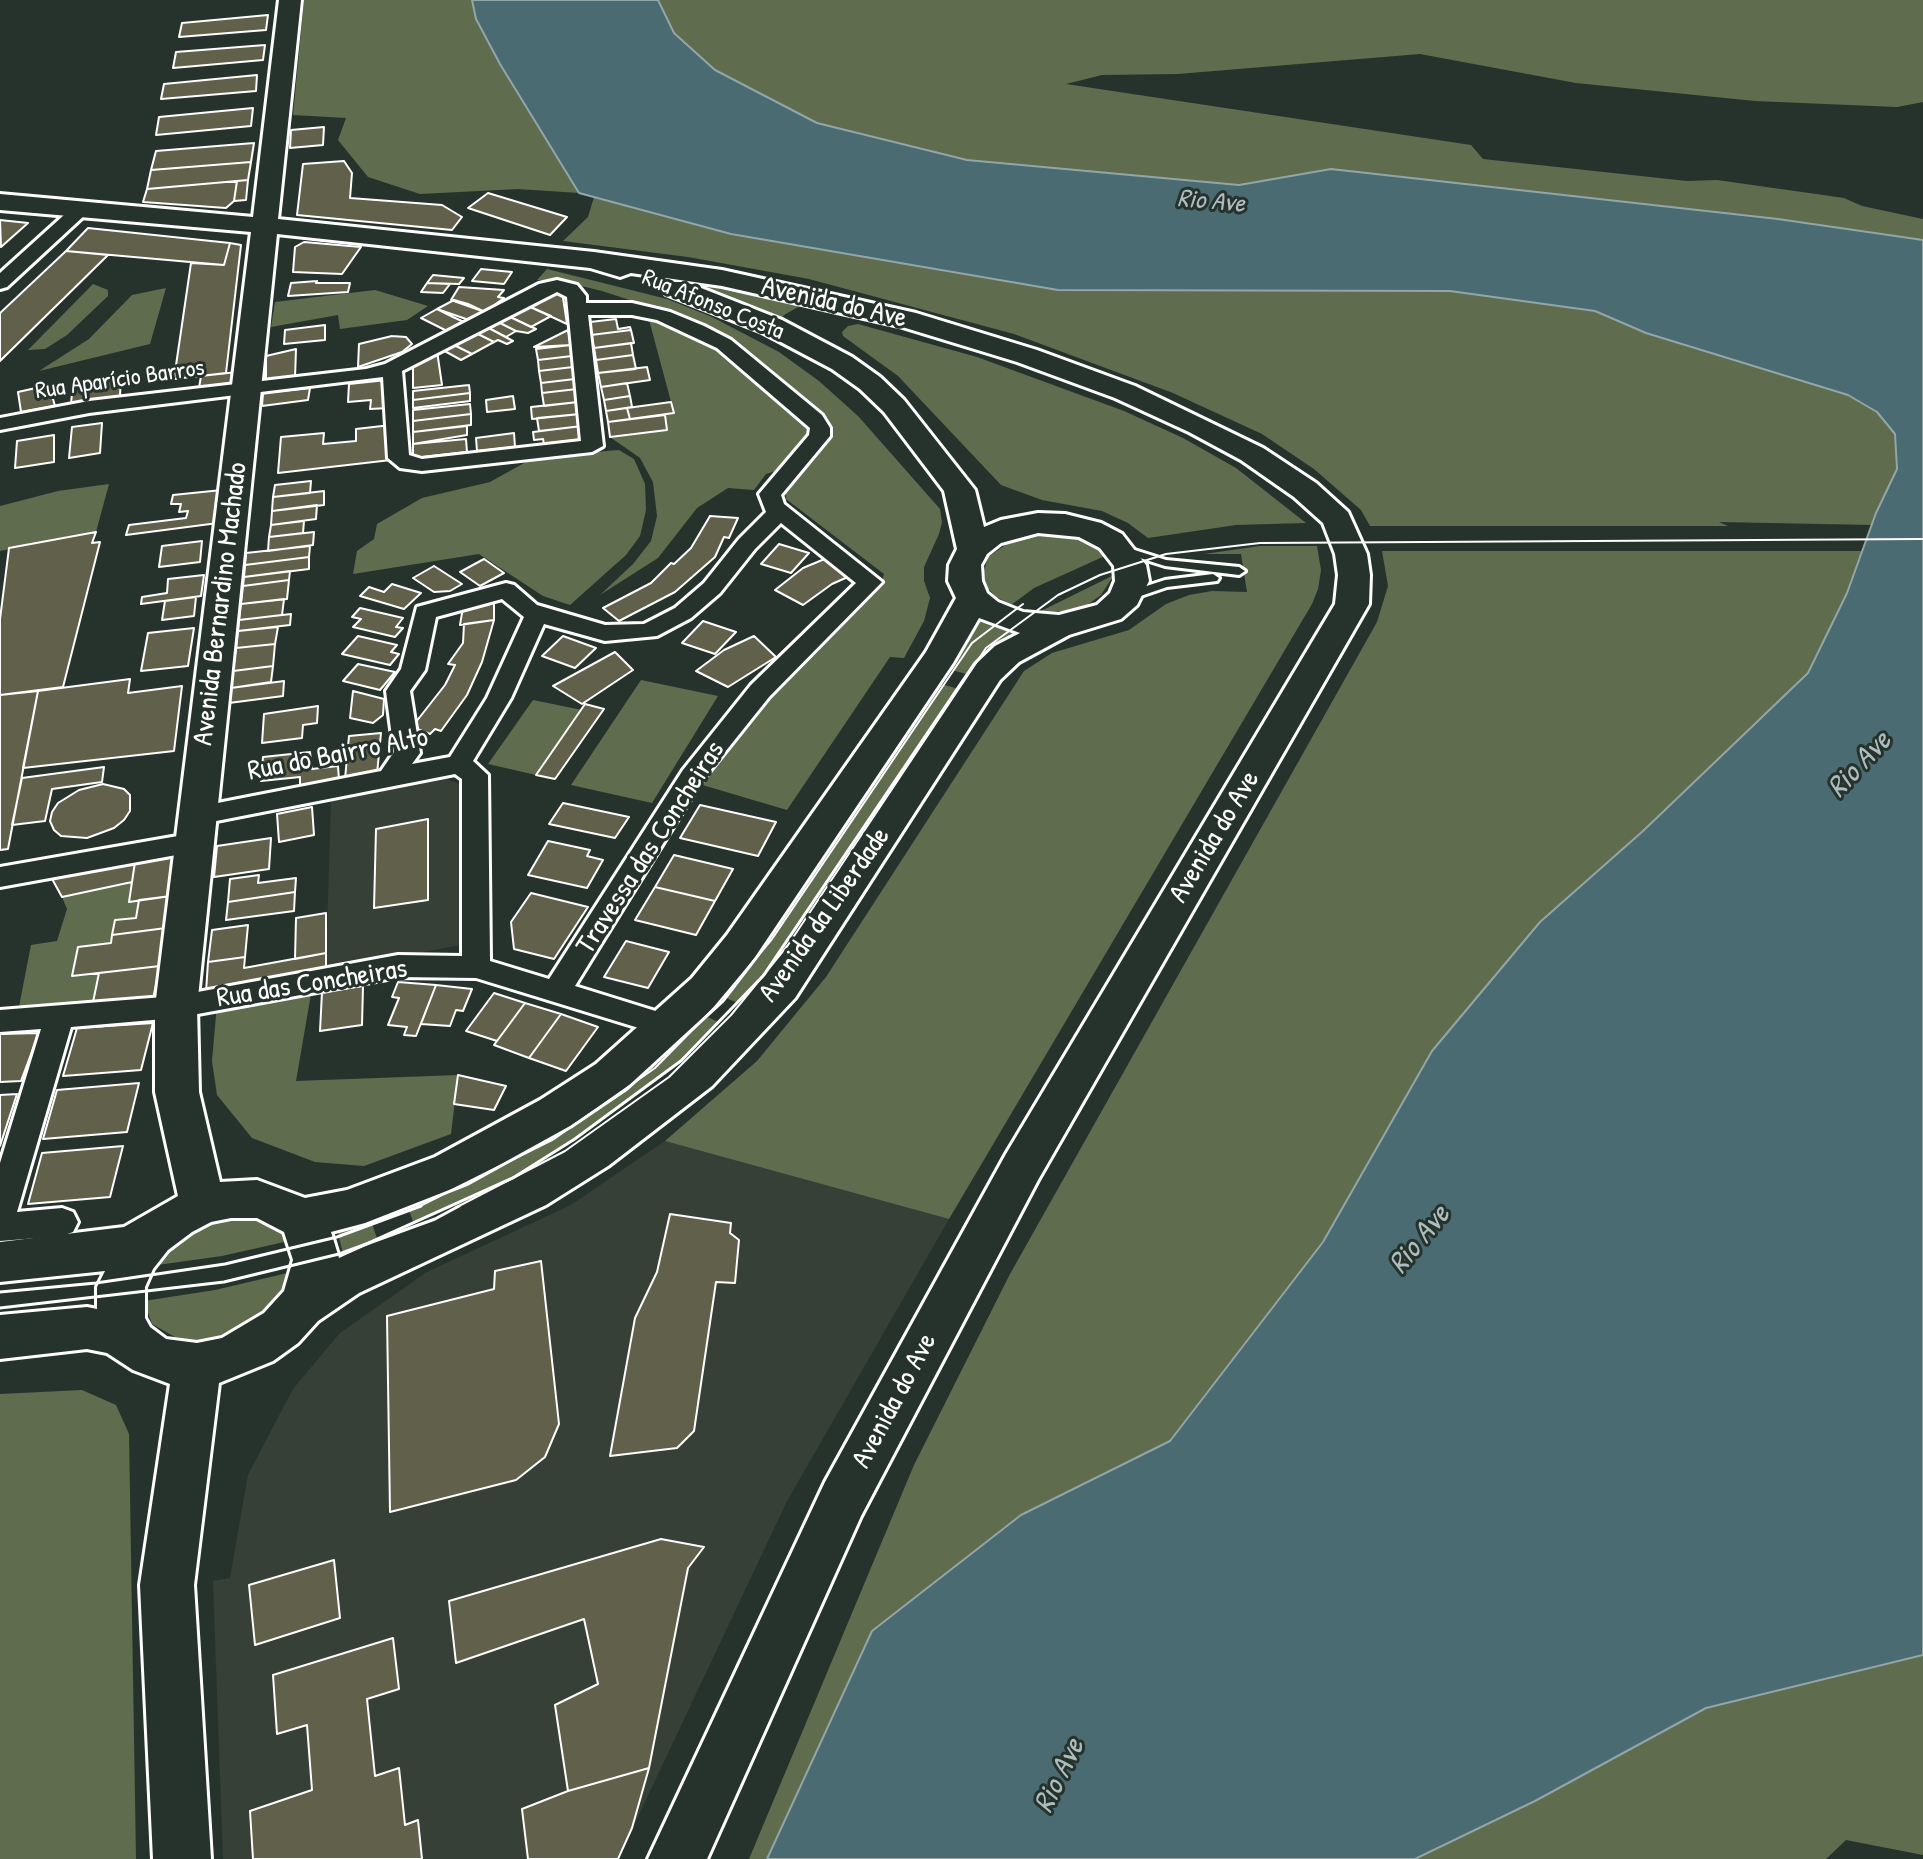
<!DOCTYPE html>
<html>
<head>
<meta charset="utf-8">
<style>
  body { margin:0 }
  canvas { display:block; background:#26332d }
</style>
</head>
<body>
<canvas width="1923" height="1859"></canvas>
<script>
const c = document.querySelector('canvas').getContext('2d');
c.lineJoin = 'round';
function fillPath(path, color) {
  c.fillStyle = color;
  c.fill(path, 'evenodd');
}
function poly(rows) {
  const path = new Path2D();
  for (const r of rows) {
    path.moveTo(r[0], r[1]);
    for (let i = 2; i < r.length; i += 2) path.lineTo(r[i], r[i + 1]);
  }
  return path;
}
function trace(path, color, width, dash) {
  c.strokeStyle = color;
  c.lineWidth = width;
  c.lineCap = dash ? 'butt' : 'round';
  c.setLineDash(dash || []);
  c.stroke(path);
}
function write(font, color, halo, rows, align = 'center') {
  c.font = font + ' "Patrick Hand",sans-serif';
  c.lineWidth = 6;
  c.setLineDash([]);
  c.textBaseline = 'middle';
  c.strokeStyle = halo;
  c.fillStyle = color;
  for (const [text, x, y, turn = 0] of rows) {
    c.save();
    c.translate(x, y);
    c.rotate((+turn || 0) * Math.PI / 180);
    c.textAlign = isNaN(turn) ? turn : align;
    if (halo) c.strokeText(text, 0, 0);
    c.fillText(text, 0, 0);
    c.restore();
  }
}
fillPath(poly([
  [431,779,447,779,462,785,466,944,326,970,331,800],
  [665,1141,949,1219,787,1501,618,1859,223,1859,213,1581,230,1578,248,1475,293,1389,340,1333,427,1272,571,1205]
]), '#374036');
fillPath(poly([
  [304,0,472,0,476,19,500,64,579,193,518,189,420,194,368,177,338,140,346,118,293,115],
  [658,0,1923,0,1923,102,1897,107,1755,101,1576,83,1420,54,1178,74,1102,75,1066,84,1471,145,1483,159,1687,181,1717,180,1844,198,1862,206,1923,219,1923,240,1778,219,1331,169,1239,185,967,160,817,123,715,70,674,33],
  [594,197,731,234,1058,290,1450,291,1595,311,1646,333,1848,395,1877,412,1895,434,1897,469,1872,525,1719,522,1728,526,1370,526,1361,510,1314,469,1262,434,1173,393,1014,334,809,279,688,257,563,241,588,217],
  [547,269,667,299,712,317,779,352,819,381,858,416,940,509,942,522,939,534,924,567,924,581,930,598,924,621,904,658,890,657,787,810,699,784,761,705,882,582,884,574,786,499,785,488,828,428,824,418,789,386,720,334,679,316,602,291,557,280,537,280],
  [648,275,676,275,805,303,784,315,779,323],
  [93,284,108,290,108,296,67,335,45,349,28,350],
  [166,288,150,344,39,371,89,339,132,295],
  [375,290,428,306,407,320,340,329,338,315,271,327,275,302],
  [648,316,710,343,812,430,779,470,766,474,754,490,728,488,697,508,658,558,600,595,633,564,651,541,657,516,653,482,640,458,610,437,667,430,665,415,674,413],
  [858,324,977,357,1124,411,1183,438,1236,468,1306,523,1236,525,1148,538,1128,523,1102,511,1042,500,1001,485,898,376,843,336,842,332,848,326],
  [619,450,634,459,645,484,646,510,640,536,626,555,570,605,543,596,479,554,353,574,357,551,374,539,377,524,422,498,490,482,535,457],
  [109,484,96,532,0,551,0,506,58,491],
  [1051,532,1088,540,1107,555,1034,588,1011,605,995,596,985,585,984,571,988,557,1014,539],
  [1260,546,1317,546,1321,570,1318,589,1312,604,949,1219,665,1141,757,1061,826,977,1024,671,1052,653,1129,630,1166,604,1189,595,1212,591,1247,592,1241,554,1204,554],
  [1382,551,1863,551,1847,593,1808,673,1643,831,1540,922,1432,1051,1323,1242,1170,1441,1021,1515,872,1631,767,1859,749,1859,914,1465,1010,1274,1377,622,1388,586],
  [1114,575,1101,595,1087,605,1066,611,1039,612],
  [971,617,1022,634,977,677,941,667],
  [641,680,718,696,652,803,571,785],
  [931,681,969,692,752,1009,712,992],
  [533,700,582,710,536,775,488,764],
  [132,882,129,901,139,900,136,918,115,921,111,943,78,947,72,976,99,973,92,1007,18,1012,31,945,57,941,67,909,62,897],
  [312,988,296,1081,458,1075,451,1134,364,1166,315,1162,252,1138,217,1095,212,1061,217,1004],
  [698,1013,730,1027,555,1164,418,1235,407,1205],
  [231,1213,261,1217,293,1240,222,1256,150,1266,170,1239],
  [369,1214,380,1248,345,1262,336,1225],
  [296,1271,288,1295,238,1335,205,1342,175,1337,152,1324,144,1301,215,1290],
  [82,1390,116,1405,129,1434,136,1859,0,1859,0,1394],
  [1923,1655,1923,1855,1846,1840,1826,1859,1415,1859,1535,1801,1706,1708]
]), '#5f6c4e');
const water = poly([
  [472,0,658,0,674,33,715,70,817,123,967,160,1239,185,1331,169,1778,219,1923,240,1923,1655,1706,1708,1535,1801,1415,1859,767,1859,872,1631,1021,1515,1170,1441,1323,1242,1432,1051,1540,922,1643,831,1808,673,1847,593,1876,513,1897,469,1895,434,1877,412,1848,395,1646,333,1595,311,1450,291,1058,290,731,234,579,193,500,64,476,19,472,0]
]);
fillPath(water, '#4a6b71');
trace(water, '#92a6aa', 2);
const building = poly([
  [268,15,266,30,179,37,182,23,268,15],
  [265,45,263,60,173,68,176,52,265,45],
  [257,75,256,91,161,99,164,84,257,75],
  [253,108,251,126,156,135,159,117,253,108],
  [324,127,323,145,290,148,291,130,324,127],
  [254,143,251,162,151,170,156,151,254,143],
  [344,161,352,173,350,198,442,205,462,217,452,230,297,215,303,164,344,161],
  [251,162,248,180,147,189,151,170,251,162],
  [248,180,246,200,234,201,237,181,248,180],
  [237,181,234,201,226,208,143,202,147,189,237,181],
  [488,193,567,217,550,235,468,208,488,193],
  [0,220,28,223,1,247,0,220],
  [88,228,230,243,224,265,66,251,88,228],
  [304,242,361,247,342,274,293,272,295,247,304,242],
  [230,243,241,245,226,373,174,379,191,263,224,265,230,243],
  [66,251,108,255,0,361,0,313,66,251],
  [481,269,512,272,504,284,472,281,481,269],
  [433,275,464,278,459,284,427,283,433,275],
  [317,281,316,283,350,283,348,292,288,296,291,283,317,281],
  [427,283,450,284,443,293,421,292,427,283],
  [459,287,504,290,498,297,504,298,485,312,451,300,459,287],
  [554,290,562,291,567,324,526,305,554,290],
  [454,300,468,304,485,312,469,320,437,309,454,300],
  [526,305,551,316,531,327,506,315,526,305],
  [437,309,453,317,464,322,447,331,421,318,437,309],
  [506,315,536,329,528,333,516,331,496,321,506,315],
  [616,319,618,329,630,327,631,330,591,335,590,322,616,319],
  [496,321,516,331,506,337,485,326,496,321],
  [325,325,325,340,284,344,285,330,325,325],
  [485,326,513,341,507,344,498,340,494,342,474,332,485,326],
  [568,330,571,345,534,347,568,330],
  [631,330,634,343,594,348,591,335,631,330],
  [474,332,494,342,472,354,452,344,474,332],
  [392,336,406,337,412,344,402,352,358,367,359,344,392,336],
  [631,343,633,355,596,360,594,348,631,343],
  [452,344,472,354,461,360,441,349,452,344],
  [571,345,572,356,538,360,536,349,571,345],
  [296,349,295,378,266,381,266,356,296,349],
  [437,351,442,385,413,388,413,365,437,351],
  [633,355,636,369,598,373,596,360,633,355],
  [572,356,573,367,539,371,538,360,572,356],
  [573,367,575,379,541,383,539,371,573,367],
  [647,367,650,380,601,387,598,373,647,367],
  [237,372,236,384,199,388,201,376,237,372],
  [121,375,120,396,71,404,73,382,121,375],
  [575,379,577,389,542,393,541,383,575,379],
  [387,380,388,408,370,409,371,400,348,402,349,384,387,380],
  [627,383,630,396,604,400,601,387,627,383],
  [49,385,55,406,21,412,18,392,49,385],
  [469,385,470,393,413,400,413,391,469,385],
  [310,388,308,400,262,406,263,393,310,388],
  [577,389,578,402,544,406,542,393,577,389],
  [470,393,470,401,413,408,413,400,470,393],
  [513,396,515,409,487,412,486,400,513,396],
  [630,396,632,407,606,411,604,400,630,396],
  [578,402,580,414,532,419,531,407,578,402],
  [671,402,674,413,630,419,627,408,671,402],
  [470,404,471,414,413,421,413,410,470,404],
  [627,408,630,419,608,422,606,411,627,408],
  [471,414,471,425,413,432,413,421,471,414],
  [580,414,582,426,539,431,537,418,580,414],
  [665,415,667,430,610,437,608,422,665,415],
  [102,423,100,453,69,458,72,427,102,423],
  [391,425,391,460,278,473,281,437,324,433,323,444,356,441,356,429,391,425],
  [467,426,467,435,413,444,413,432,467,426],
  [582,426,583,439,544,444,543,439,534,440,533,432,582,426],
  [514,433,515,447,477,451,476,438,514,433],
  [54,435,54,462,15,468,17,441,54,435],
  [466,439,467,452,413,458,413,444,466,439],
  [311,481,310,493,273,497,275,485,311,481],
  [222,490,218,523,126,535,129,525,186,518,188,511,179,512,181,504,171,504,173,495,222,490],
  [324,491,324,505,272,511,273,497,324,491],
  [317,505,316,519,271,525,272,511,317,505],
  [710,516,738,518,729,538,724,537,715,557,675,592,619,621,603,608,651,583,671,563,674,564,691,548,710,516],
  [304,521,303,533,269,537,271,525,304,521],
  [96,532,92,543,100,542,63,687,0,695,0,619,9,548,96,532],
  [314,532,313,545,268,551,269,537,314,532],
  [202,541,200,562,159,567,162,546,202,541],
  [779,544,809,553,791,573,761,564,779,544],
  [310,546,309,557,245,565,246,553,310,546],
  [309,557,309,569,244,577,245,565,309,557],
  [827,558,850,576,832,584,803,605,775,590,803,568,827,558],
  [484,559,504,573,480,586,460,572,484,559],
  [434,566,462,584,450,591,434,592,413,578,434,566],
  [290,571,289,580,243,586,244,577,290,571],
  [204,575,201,596,141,604,142,597,167,593,168,579,204,575],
  [289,580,287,599,241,604,243,586,289,580],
  [392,584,421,593,404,609,360,596,369,587,384,592,392,584],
  [196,597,194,616,162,620,165,601,196,597],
  [284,599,282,615,239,620,241,604,284,599],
  [494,602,494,620,460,625,463,607,494,602],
  [360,608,403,618,396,627,403,628,395,637,353,627,361,619,352,617,360,608],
  [291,614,290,625,238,631,239,620,291,614],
  [494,620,482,662,467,695,441,731,435,729,430,734,412,727,445,685,455,665,448,664,463,643,464,624,494,620],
  [703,621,736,632,715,654,682,643,703,621],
  [278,627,275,644,236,648,238,631,278,627],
  [194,628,188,666,141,671,148,633,194,628],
  [358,636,397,645,391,652,399,654,390,665,342,654,358,636],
  [563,636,596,648,575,668,542,656,563,636],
  [754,636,776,657,728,687,696,671,724,650,754,636],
  [275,644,273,666,233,671,236,648,275,644],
  [615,652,633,670,582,704,553,686,615,652],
  [358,664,395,672,380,690,343,681,358,664],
  [273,666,271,682,231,688,233,671,273,666],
  [130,679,128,693,182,686,174,751,23,768,38,691,130,679],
  [284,681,283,696,229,703,231,688,284,681],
  [38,691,8,849,0,850,0,695,38,691],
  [353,691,384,699,383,715,373,723,350,718,353,691],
  [585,704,604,709,555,779,536,775,585,704],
  [318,706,317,723,303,725,302,738,262,743,264,714,318,706],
  [381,733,377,774,345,779,349,736,381,733],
  [310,752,312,769,338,766,339,780,300,786,300,777,261,781,263,757,310,752],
  [104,767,102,782,52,789,45,821,12,825,22,778,104,767],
  [103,784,124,789,130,795,130,811,124,820,114,828,87,838,61,836,54,830,50,821,52,812,58,803,79,790,103,784],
  [563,803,629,817,615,838,549,824,563,803],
  [700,805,776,822,758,856,680,838,700,805],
  [312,807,314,835,279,842,277,814,312,807],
  [428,819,428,900,374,908,376,829,428,819],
  [271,838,269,869,214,877,217,846,271,838],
  [548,841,590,850,587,856,603,860,587,888,528,875,548,841],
  [674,855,733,869,715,901,655,887,674,855],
  [177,856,171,896,129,902,135,862,177,856],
  [135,862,132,882,62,897,51,877,135,862],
  [259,875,258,883,296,878,295,892,228,902,230,879,259,875],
  [655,887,715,901,696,935,635,920,655,887],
  [295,892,294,911,226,920,228,902,295,892],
  [531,893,588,907,554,959,514,949,511,922,531,893],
  [171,896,166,928,112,935,115,920,136,918,139,900,171,896],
  [326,913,326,953,295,959,296,918,326,913],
  [248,925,245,957,208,962,212,930,248,925],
  [166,928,160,966,72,976,78,947,111,943,112,935,166,928],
  [626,941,669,952,648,988,604,977,626,941],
  [326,953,326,970,206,992,208,962,245,957,244,968,326,953],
  [160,966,153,999,92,1007,99,973,160,966],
  [398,982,436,985,416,1036,404,1035,407,1027,388,1025,399,998,392,997,398,982],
  [436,985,472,989,463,1011,456,1010,450,1026,421,1024,436,985],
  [363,986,362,1025,320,1031,322,992,363,986],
  [494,993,525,1003,497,1041,466,1031,494,993],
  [525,1003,561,1014,529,1058,494,1045,525,1003],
  [561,1014,598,1027,566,1071,529,1058,561,1014],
  [153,1023,141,1070,63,1076,77,1028,153,1023],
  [39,1033,21,1081,0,1082,0,1034,39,1033],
  [458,1075,506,1086,494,1110,454,1104,458,1075],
  [139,1083,127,1132,43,1139,57,1090,139,1083],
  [17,1094,0,1146,0,1095,17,1094],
  [123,1146,110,1197,28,1204,42,1153,123,1146],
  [670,1214,731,1223,730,1233,739,1240,735,1283,716,1282,694,1431,677,1448,610,1456,635,1318,657,1272,670,1214],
  [541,1261,559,1424,545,1457,516,1480,390,1512,387,1316,494,1289,495,1271,541,1261],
  [661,1539,704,1547,688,1568,649,1768,568,1791,555,1705,598,1684,584,1619,456,1663,449,1601,661,1539],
  [334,1560,340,1618,255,1645,249,1585,334,1560],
  [393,1638,399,1689,367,1699,375,1776,399,1768,405,1825,418,1820,422,1859,253,1859,250,1811,312,1790,307,1725,277,1734,273,1675,393,1638],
  [649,1768,632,1828,618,1859,528,1859,522,1809,568,1791,649,1768]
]);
fillPath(building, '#60604b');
trace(building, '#fff', 2);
const lane = poly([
  [1122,546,1166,560,1239,567,1245,571,1239,575,1165,566,1118,551,1116,549,1122,546],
  [1213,574,1219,578,1217,581,1167,587,1129,600,1123,596,1125,593,1165,580,1213,574]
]);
const street = poly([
  [80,205,89,210,86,214,7,287,0,289,0,273,74,206,80,205],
  [557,280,577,285,586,296,586,303,632,303,670,312,704,326,731,340,822,415,830,428,830,436,781,495,784,504,882,582,769,697,701,782,575,986,678,1018,683,1026,678,1034,668,1037,476,978,398,977,176,1018,71,1027,17,1212,62,1208,73,1212,78,1222,73,1232,62,1236,0,1241,0,1163,41,1029,0,1032,0,1010,176,996,398,955,462,956,462,779,455,774,196,825,187,823,183,816,187,809,381,771,394,752,386,691,401,669,417,607,506,583,514,585,537,605,605,625,644,624,675,608,704,583,739,539,766,512,759,494,809,435,810,428,717,348,657,320,632,315,588,315,603,446,592,452,422,471,400,468,388,458,383,377,89,413,0,430,0,418,89,401,366,369,385,364,539,284,557,280],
  [557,292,567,297,581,441,422,459,409,455,402,371,557,292],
  [781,523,856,583,751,685,683,770,549,979,490,961,488,775,473,761,511,698,544,624,605,641,657,636,691,618,720,593,755,549,781,523],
  [502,599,524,617,487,698,450,757,412,764,420,753,410,691,425,670,436,617,502,599],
  [195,833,204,836,208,843,204,850,0,887,0,867,195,833]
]);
const secondary = poly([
  [279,0,301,0,278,219,594,252,722,270,916,313,1037,350,1135,386,1263,448,1316,483,1348,512,1367,554,1370,575,1369,604,1038,1180,861,1516,707,1859,648,1859,825,1482,1006,1154,1335,604,1338,575,1335,554,1323,523,1294,497,1241,460,1189,432,1115,398,1017,362,899,326,722,286,631,273,620,277,590,268,277,234,197,1007,199,1092,220,1182,257,1180,305,1198,347,1190,435,1157,540,1100,596,1064,692,978,727,935,926,652,956,598,948,581,949,565,957,549,944,491,884,412,860,389,832,369,762,332,666,294,662,288,666,282,686,282,782,320,852,357,880,377,904,400,975,490,984,527,1001,520,1038,513,1065,514,1101,523,1122,534,1146,565,1149,581,1137,605,1121,619,1069,635,1019,662,1000,680,795,998,712,1086,608,1166,546,1205,359,1293,318,1321,298,1343,273,1361,219,1383,194,1585,211,1859,153,1859,140,1585,170,1384,133,1370,107,1353,87,1349,0,1359,0,1315,87,1307,97,1309,97,1287,105,1271,0,1282,0,1242,124,1227,178,1196,155,1092,155,1007,251,232,0,210,0,194,253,217,279,0],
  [1038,533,1079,537,1100,548,1114,566,1115,581,1110,593,1097,605,1059,615,1023,612,998,602,987,593,982,581,981,565,987,554,1001,543,1038,533],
  [979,618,1020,633,995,646,976,664,765,976,682,1062,576,1140,514,1179,339,1258,331,1232,365,1223,467,1183,570,1126,626,1088,722,1000,755,957,953,663,979,618],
  [231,1218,257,1218,284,1232,293,1260,284,1291,264,1313,222,1338,197,1343,166,1339,150,1327,145,1318,145,1287,153,1269,168,1250,192,1232,211,1222,231,1218]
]);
trace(lane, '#fff', 6);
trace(street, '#fff', 6);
trace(secondary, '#fff', 6);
fillPath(lane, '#26332d');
fillPath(street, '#26332d');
fillPath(secondary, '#26332d');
trace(poly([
  [416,1208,554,1139,655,1068,715,1007,772,939,972,643,1023,604],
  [455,1208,565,1151,669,1077,731,1015,788,945,986,648,1058,595,1100,575,1166,554,1260,543,1923,539]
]), '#fff', 2);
trace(poly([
  [0,1292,96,1283,225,1264,337,1237,421,1206],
  [0,1308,224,1282,339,1254,435,1219,459,1206]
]), '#fff', 3);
write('24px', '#fff', '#26332d', [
  ["Rua Afonso Costa",713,305,22],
  ["Rua Aparício Barros",120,380,-8]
]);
write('italic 26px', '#aebcbf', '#26332d', [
  ["Rio Ave",1211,202,5]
]);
write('28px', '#fff', '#26332d', [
  ["Avenida do Ave",834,303,13],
  ["Avenida Bernardino Machado",221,604,-83],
  ["Rua do Bairro Alto",338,755,-11],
  ["Avenida do Ave",1215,837,-59],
  ["Travessa das Concheiras",651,848,-57],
  ["Avenida da Liberdade",825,915,-55],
  ["Rua das Concheiras",312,984,-9],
  ["Avenida do Ave",895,1401,-62]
]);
write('italic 30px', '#aebcbf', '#26332d', [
  ["Rio Ave",1860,765,-47],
  ["Rio Ave",1420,1240,-51],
  ["Rio Ave",1060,1776,-64]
]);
</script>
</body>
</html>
